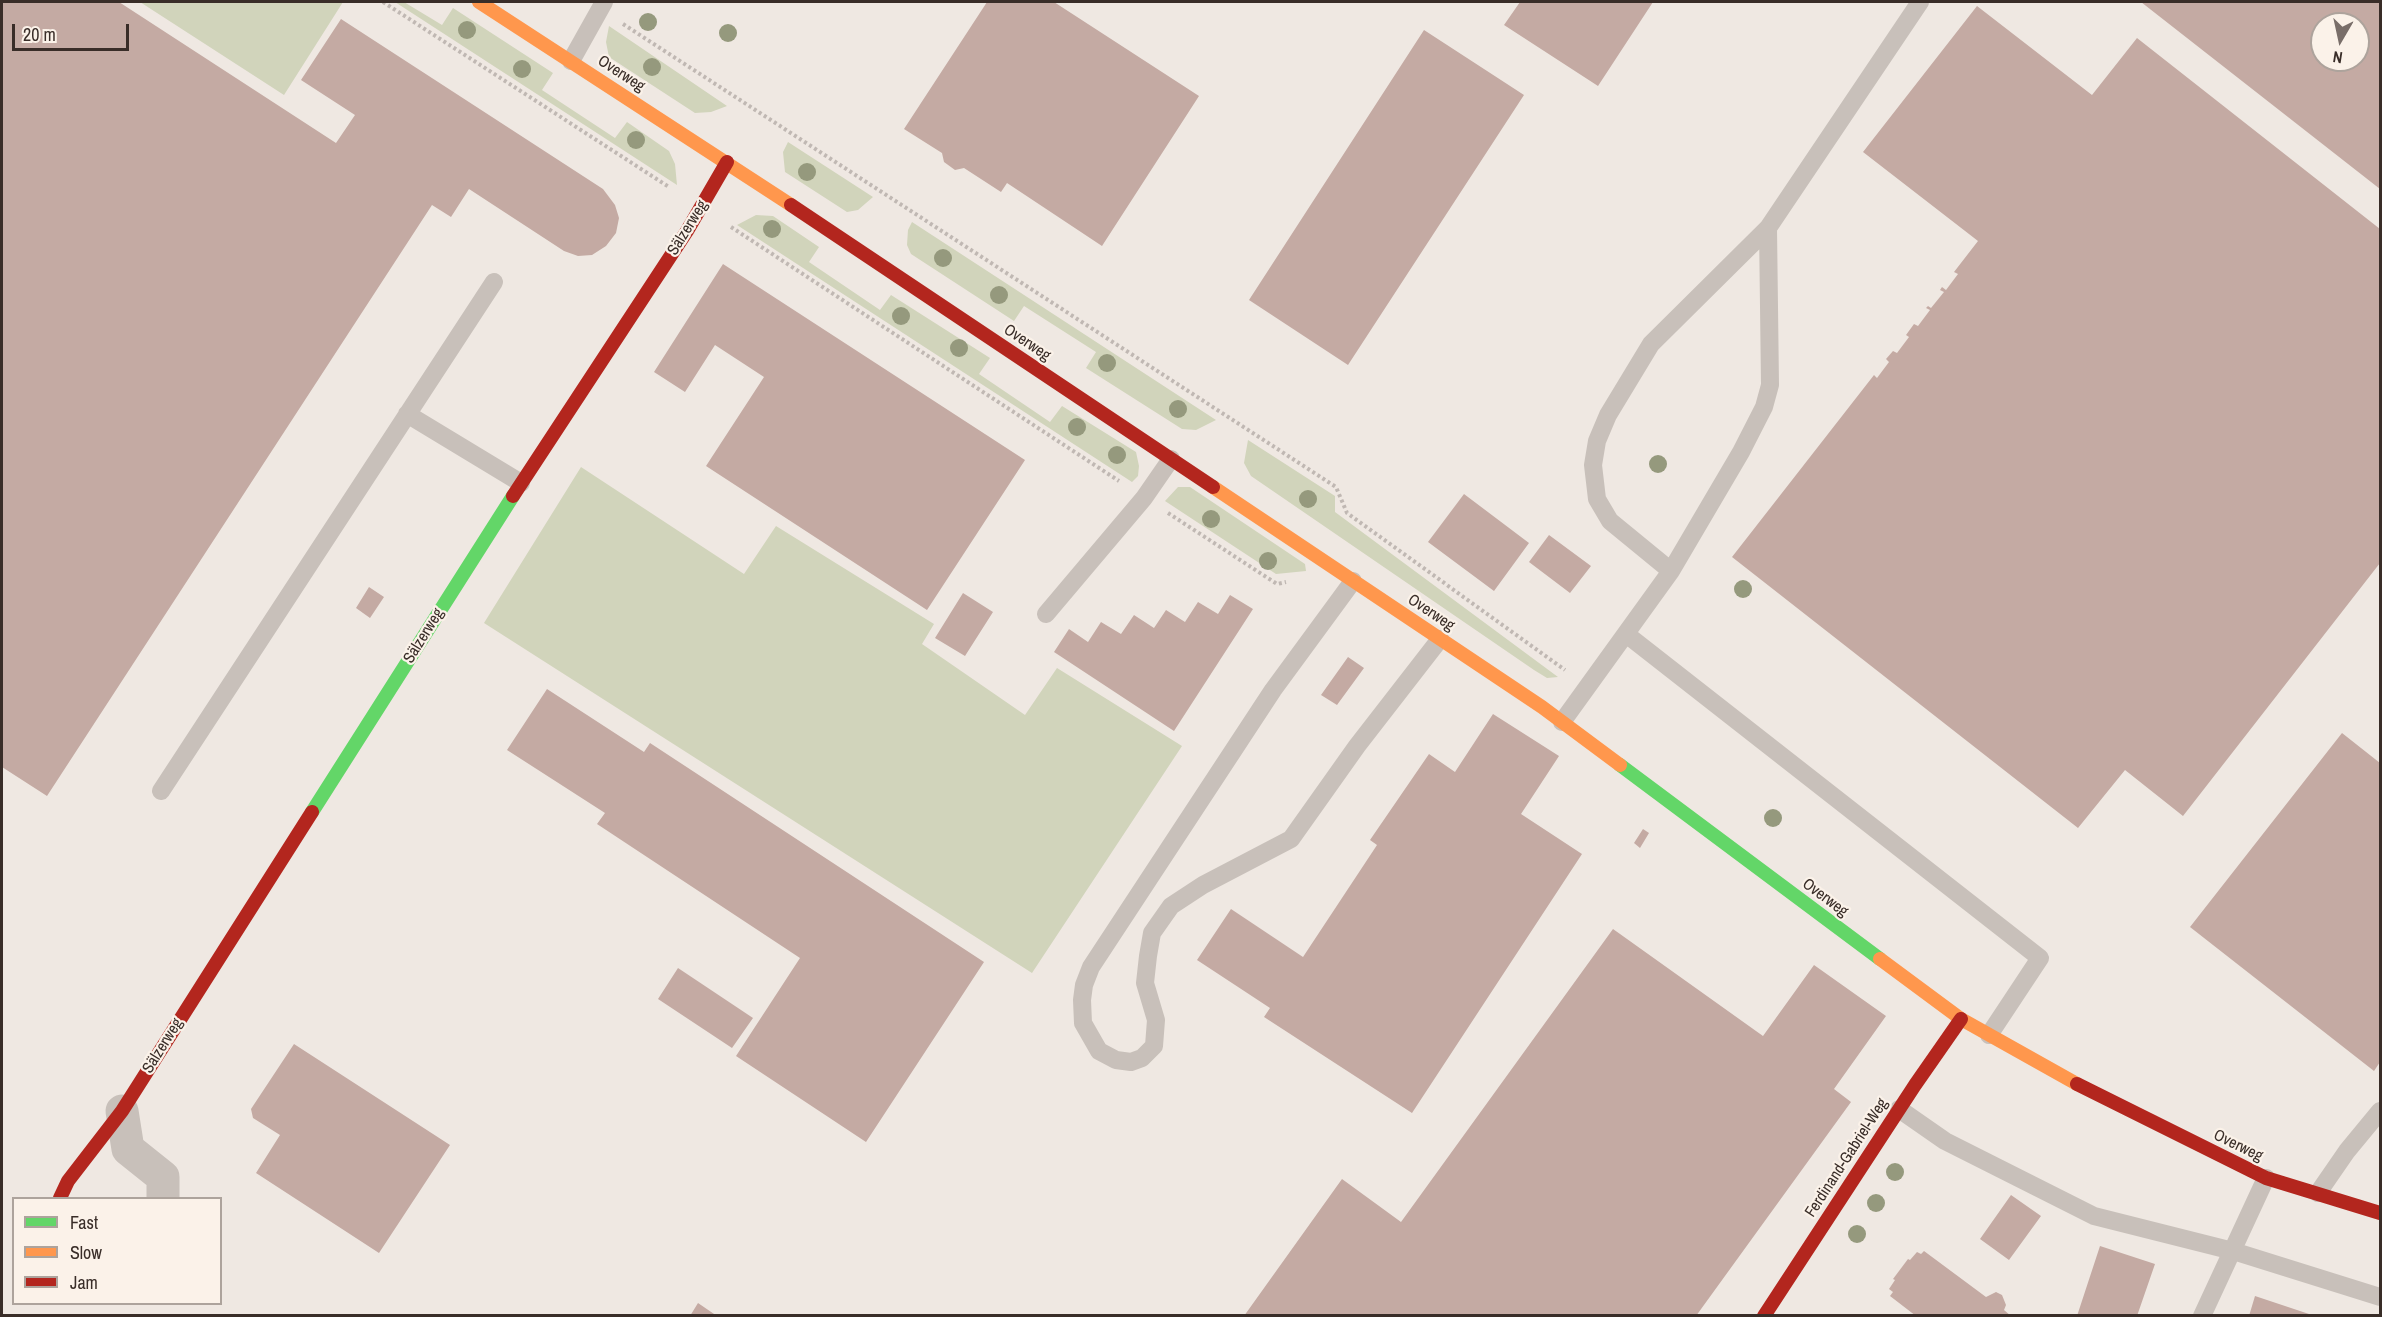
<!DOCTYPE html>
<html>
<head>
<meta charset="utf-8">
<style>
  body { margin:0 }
  #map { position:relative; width:2382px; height:1317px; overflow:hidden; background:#efe8e2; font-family:"Archivo Narrow",sans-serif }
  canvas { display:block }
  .frame { position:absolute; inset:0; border:3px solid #392d28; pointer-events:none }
  .legend { position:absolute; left:12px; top:1197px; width:210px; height:108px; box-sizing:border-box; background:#fbf2e9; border:2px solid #ada39c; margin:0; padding:8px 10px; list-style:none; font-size:18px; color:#392d28 }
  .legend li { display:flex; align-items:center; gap:12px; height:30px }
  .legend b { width:30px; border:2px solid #ada39c }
  .north { position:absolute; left:2310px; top:12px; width:60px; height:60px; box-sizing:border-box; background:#fbf2e9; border:2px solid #ada39c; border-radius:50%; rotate:189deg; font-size:16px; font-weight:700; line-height:24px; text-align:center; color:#392d28 }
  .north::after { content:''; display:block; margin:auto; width:21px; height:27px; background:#796e69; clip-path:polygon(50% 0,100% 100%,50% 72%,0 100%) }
  .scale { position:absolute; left:12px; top:24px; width:117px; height:27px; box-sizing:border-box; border:3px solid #392d28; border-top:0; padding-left:8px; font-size:18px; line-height:21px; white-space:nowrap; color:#392d28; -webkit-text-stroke:4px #fbf2e9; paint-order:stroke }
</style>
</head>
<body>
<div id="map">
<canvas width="2382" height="1317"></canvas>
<div class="frame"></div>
<ul class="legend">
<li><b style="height:8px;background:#63d668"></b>Fast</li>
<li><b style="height:8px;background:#ff974d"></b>Slow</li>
<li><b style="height:8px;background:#b3261e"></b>Jam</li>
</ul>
<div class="north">N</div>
<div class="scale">20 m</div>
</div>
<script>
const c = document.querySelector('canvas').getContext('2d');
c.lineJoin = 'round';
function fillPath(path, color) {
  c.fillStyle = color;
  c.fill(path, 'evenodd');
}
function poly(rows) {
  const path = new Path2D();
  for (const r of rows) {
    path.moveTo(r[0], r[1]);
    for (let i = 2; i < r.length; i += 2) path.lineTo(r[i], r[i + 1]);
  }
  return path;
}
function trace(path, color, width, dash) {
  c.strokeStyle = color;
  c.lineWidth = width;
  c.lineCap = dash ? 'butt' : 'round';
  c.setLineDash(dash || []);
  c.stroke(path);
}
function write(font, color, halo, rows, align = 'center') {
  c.font = font + ' "Archivo Narrow",sans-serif';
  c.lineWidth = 4.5;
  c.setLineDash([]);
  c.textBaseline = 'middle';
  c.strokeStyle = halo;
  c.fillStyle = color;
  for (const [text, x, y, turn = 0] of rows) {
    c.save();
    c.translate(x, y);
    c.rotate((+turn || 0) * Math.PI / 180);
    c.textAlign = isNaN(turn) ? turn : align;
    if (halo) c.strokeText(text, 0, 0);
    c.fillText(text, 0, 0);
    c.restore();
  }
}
fillPath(poly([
  [140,2,343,2,284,95],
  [395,2,404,2,442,25,453,8,553,73,542,90,615,138,627,122,669,151,675,164,677,185],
  [609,26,727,106,711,112,695,113,609,57,606,42],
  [788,142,873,197,858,210,847,212,785,172,783,152],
  [756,215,773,216,819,247,809,262,880,310,891,295,990,358,979,374,1050,422,1062,406,1136,452,1139,466,1138,476,1132,482,737,225],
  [912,222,1216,420,1196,430,1182,429,1086,368,1096,352,1024,306,1014,321,911,254,907,245,908,230],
  [1248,440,1335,496,1335,512,1558,677,1547,678,1534,670,1251,476,1244,463],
  [581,467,744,574,776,526,934,624,922,644,1025,715,1057,668,1182,746,1032,973,484,623],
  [1178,487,1190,487,1305,564,1306,571,1276,574,1165,501]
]), '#d1d4bb');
fillPath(poly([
  [2,2,119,2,336,143,355,115,301,80,341,19,603,189,615,205,619,218,616,233,606,246,592,255,578,256,564,251,469,189,451,217,432,205,47,796,2,767],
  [987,2,1054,2,1199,96,1102,246,1007,183,1001,192,964,168,955,170,944,162,942,153,904,129],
  [1520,2,1653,2,1598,86,1504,25],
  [2141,2,2380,2,2380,189],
  [2322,24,2358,24,2358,60,2322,60],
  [1977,6,2092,95,2137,38,2380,229,2380,563,2183,816,2125,770,2078,828,1732,557,1874,375,1877,378,1889,362,1886,359,1893,351,1897,353,1909,337,1906,335,1914,324,1918,326,1930,310,1926,308,1928,306,1931,308,1944,292,1940,290,1942,287,1946,290,1958,274,1954,272,1978,241,1863,152],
  [1424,30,1524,95,1348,365,1249,300],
  [723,264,1025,460,927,610,706,466,764,377,715,345,685,392,654,372],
  [1464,494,1529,543,1494,591,1428,542],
  [1549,535,1591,566,1570,593,1529,562],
  [369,587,384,597,370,618,356,608],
  [963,593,993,612,965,656,935,638],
  [1230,595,1253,609,1174,731,1054,652,1069,629,1088,642,1101,622,1121,634,1134,615,1154,628,1166,610,1185,622,1198,602,1218,614],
  [1348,657,1364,668,1337,705,1321,695],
  [547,689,644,752,650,743,984,962,866,1142,736,1056,800,958,597,824,605,813,507,750],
  [1493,714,1559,756,1521,814,1582,854,1412,1113,1264,1017,1270,1008,1197,960,1231,909,1303,957,1377,845,1370,840,1429,754,1455,772],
  [2342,733,2380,763,2380,1062,2374,1071,2190,927],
  [1643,829,1649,833,1640,848,1634,843],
  [1613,929,1763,1036,1814,965,1886,1016,1834,1089,1851,1102,1696,1316,1244,1316,1342,1179,1401,1222],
  [678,968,753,1018,732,1048,658,999],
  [294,1044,450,1145,379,1253,256,1173,280,1135,253,1118,251,1109],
  [2011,1195,2041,1216,2009,1260,1980,1239],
  [2100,1246,2155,1264,2137,1316,2077,1316],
  [1924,1251,1986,1297,1996,1292,2002,1295,2006,1305,2004,1310,2011,1316,1916,1316,1890,1296,1893,1292,1889,1289,1895,1280,1893,1279,1908,1259,1910,1260,1917,1252,1921,1254],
  [2255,1296,2312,1315,2311,1316,2249,1316],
  [698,1303,717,1316,690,1316]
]), '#c4aaa3');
trace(poly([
  [383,2,669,187],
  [623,24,1336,487,1347,513,1565,670],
  [731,227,1119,481],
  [1168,513,1277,584,1286,582]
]), '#c0b8b3', 4, [3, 3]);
trace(poly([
  [571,61,604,2],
  [407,414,521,483],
  [1671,571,1610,521,1597,499,1593,465,1597,441,1608,415,1651,344,1768,228],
  [1353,581,1273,690,1091,967,1084,985,1082,1000,1083,1023,1099,1051,1116,1060,1131,1062,1142,1058,1154,1046,1156,1020,1145,983,1148,956,1152,933,1171,906,1203,885,1291,839,1357,746,1440,639],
  [1046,614,1144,498,1171,459],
  [1626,634,2040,958,1989,1035],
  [1562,722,1671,571,1741,452,1764,407,1770,385,1768,228,1920,2],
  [161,791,494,282],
  [1899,1109,1945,1141,2094,1216,2233,1251,2380,1297],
  [2318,1193,2347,1151,2380,1111],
  [2202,1316,2266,1178]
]), '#c8c0ba', 18);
trace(poly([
  [122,1111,128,1149,163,1177,163,1198]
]), '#c8c0ba', 33);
trace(poly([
  [1620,765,1880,959],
  [312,812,513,496]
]), '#63d668', 14);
trace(poly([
  [479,2,791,205],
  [1213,487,1542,707,1620,765],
  [1880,959,1961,1019,2077,1084]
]), '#ff974d', 14);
trace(poly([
  [791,205,1213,487],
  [513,496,687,231,727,162],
  [2077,1084,2266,1178,2380,1213],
  [60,1198,68,1181,122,1111,312,812],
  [1764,1316,1915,1085,1961,1019]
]), '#b3261e', 14);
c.fillStyle = '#95997d';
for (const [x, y] of [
  [648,22],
  [467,30],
  [728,33],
  [652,67],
  [522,69],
  [636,140],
  [807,172],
  [772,229],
  [943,258],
  [999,295],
  [901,316],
  [959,348],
  [1107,363],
  [1178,409],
  [1077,427],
  [1117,455],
  [1658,464],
  [1308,499],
  [1211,519],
  [1268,561],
  [1743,589],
  [1773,818],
  [1895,1172],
  [1876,1203],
  [1857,1234]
]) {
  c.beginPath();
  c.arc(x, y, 9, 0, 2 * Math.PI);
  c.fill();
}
write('16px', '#392d28', '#fbf2e9', [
  ["Overweg",621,74,33],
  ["Sälzerweg",688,228,-58],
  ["Overweg",1027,343,34],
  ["Overweg",1431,613,34],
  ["Sälzerweg",424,636,-58],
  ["Overweg",1825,898,37],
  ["Sälzerweg",163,1046,-58],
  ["Overweg",2238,1146,26],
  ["Ferdinand-Gabriel-Weg",1847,1158,-57]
]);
</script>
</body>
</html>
